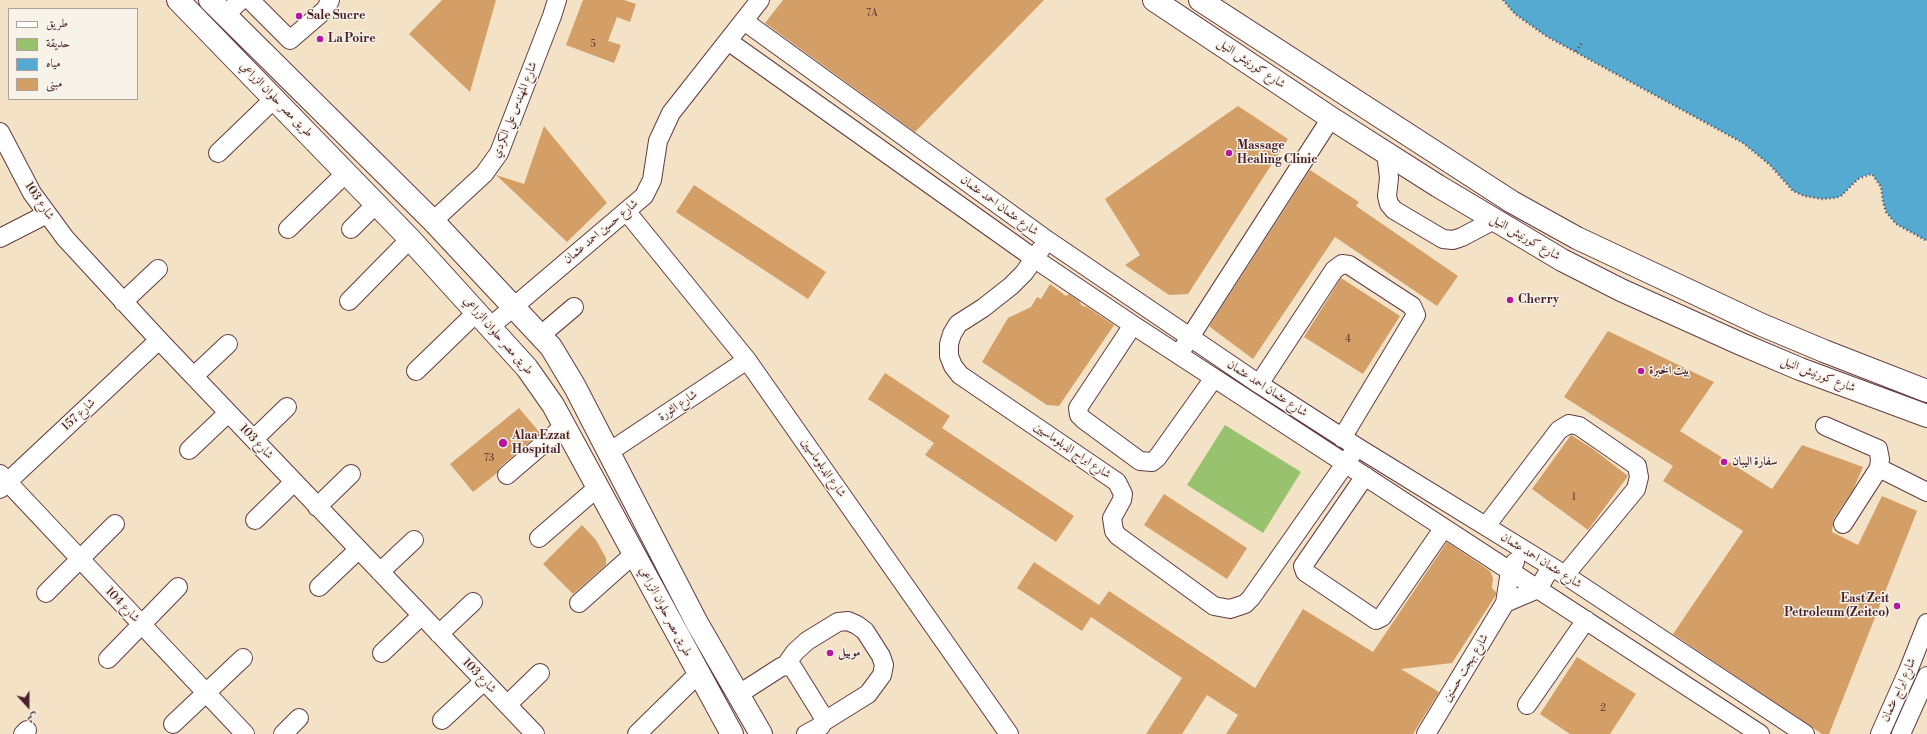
<!DOCTYPE html>
<html>
<head>
<meta charset="utf-8">
<style>
  body { margin:0 }
  #map { position:relative; width:1927px; height:734px; overflow:hidden; background:#f3e2c6; font-family:"Libre Bodoni",Amiri,serif }
  canvas { display:block }
  .legend { position:absolute; left:8px; top:8px; width:130px; height:92px; box-sizing:border-box; background:#f7f3e8; border:1px solid #b29e9c; margin:0; padding:5px 7px; list-style:none; font-size:12px; color:#4a1f2b }
  .legend li { display:flex; align-items:center; gap:8px; height:20px }
  .legend b { width:20px; border:1px solid #b29e9c }
  .north { position:absolute; left:8px; top:686px; width:40px; height:40px; -webkit-text-stroke:3px #f7f3e8; paint-order:stroke; rotate:159deg; font-size:11px; font-weight:700; line-height:16px; text-align:center; color:#4a1f2b }
  .north::after { content:''; display:block; margin:auto; width:14px; height:18px; background:#4a1f2b; clip-path:polygon(50% 0,100% 100%,50% 72%,0 100%) }
</style>
</head>
<body>
<div id="map">
<canvas width="1927" height="734"></canvas>
<ul class="legend">
<li><b style="height:5px;background:#fff"></b>طريق</li>
<li><b style="height:11px;background:#98c26e"></b>حديقة</li>
<li><b style="height:11px;background:#54aad0"></b>مياه</li>
<li><b style="height:11px;background:#d39f66"></b>مبنى</li>
</ul>
<div class="north">ش</div>
</div>
<script>
const c = document.querySelector('canvas').getContext('2d');
c.lineJoin = 'round';
function fillPath(path, color) {
  c.fillStyle = color;
  c.fill(path, 'evenodd');
}
function poly(rows) {
  const path = new Path2D();
  for (const r of rows) {
    path.moveTo(r[0], r[1]);
    for (let i = 2; i < r.length; i += 2) path.lineTo(r[i], r[i + 1]);
  }
  return path;
}
function trace(path, color, width, dash) {
  c.strokeStyle = color;
  c.lineWidth = width;
  c.lineCap = dash ? 'butt' : 'round';
  c.setLineDash(dash || []);
  c.stroke(path);
}
function write(font, color, halo, rows, align = 'center') {
  c.font = font + ' "Libre Bodoni",Amiri,serif';
  c.lineWidth = 3;
  c.setLineDash([]);
  c.textBaseline = 'middle';
  c.strokeStyle = halo;
  c.fillStyle = color;
  for (const [text, x, y, turn = 0] of rows) {
    c.save();
    c.translate(x, y);
    c.rotate((+turn || 0) * Math.PI / 180);
    c.textAlign = isNaN(turn) ? turn : align;
    if (halo) c.strokeText(text, 0, 0);
    c.fillText(text, 0, 0);
    c.restore();
  }
}
fillPath(poly([
  [1225,425,1301,472,1263,533,1187,485]
]), '#98c26e');
fillPath(poly([
  [1503,0,1927,0,1927,241,1896,224,1886,212,1883,202,1881,187,1872,174,1864,176,1858,179,1841,196,1835,198,1822,199,1804,196,1793,191,1770,165,1743,143,1546,36,1515,14]
]), '#54aad0');
fillPath(poly([
  [442,0,496,0,470,92,409,34],
  [583,0,624,0,636,4,630,22,617,17,608,41,621,45,614,63,566,45],
  [783,0,1044,0,915,132,765,23],
  [1238,106,1288,139,1188,294,1169,295,1125,265,1140,255,1105,199],
  [544,126,607,203,567,242,496,175,524,184],
  [1310,170,1359,202,1356,206,1458,276,1437,306,1335,237,1253,359,1210,327,1210,325],
  [694,185,826,272,808,299,676,212],
  [1341,278,1400,316,1363,374,1304,337],
  [1050,284,1066,296,1069,294,1079,301,1082,306,1087,307,1114,325,1059,406,1047,405,982,362,1008,318,1031,307,1037,297,1041,299],
  [1608,331,1714,382,1680,431,1772,489,1802,445,1863,467,1853,490,1834,518,1832,532,1858,545,1882,496,1917,511,1829,734,1822,734,1673,634,1743,531,1663,481,1673,466,1564,397],
  [885,373,950,416,942,428,1074,516,1056,542,925,455,934,443,868,399],
  [519,408,540,433,500,467,497,473,473,492,450,464],
  [1571,435,1593,449,1628,476,1588,530,1532,489],
  [1164,494,1247,548,1227,579,1144,525],
  [582,525,596,540,606,558,606,565,573,594,543,564],
  [1447,542,1490,571,1493,578,1492,588,1496,592,1496,595,1452,663,1401,669,1439,692,1413,734,1226,734,1238,715,1207,695,1182,734,1146,734,1182,678,1091,617,1082,631,1017,588,1034,562,1099,605,1109,591,1255,688,1303,609,1373,652],
  [1577,657,1636,694,1610,734,1570,734,1540,714]
]), '#d39f66');
const minor = poly([
  [250,0,290,40,326,9,330,0],
  [225,15,241,0],
  [744,21,1047,240,1259,384,1357,447,1565,575,1805,734],
  [728,41,1035,259,1133,325,1760,734],
  [0,132,32,193,65,238,159,340,535,734],
  [1386,152,1389,178,1387,196,1389,204,1394,210,1443,239,1453,240,1462,237,1494,220],
  [218,153,275,98],
  [626,211,747,360,1009,734],
  [433,221,484,174,499,153,552,16,557,0],
  [288,229,346,173],
  [351,229,376,204],
  [0,238,47,214],
  [1041,249,1024,273,1011,286,983,308,958,324,952,334,949,344,949,356,953,366,960,375,1117,482,1123,494,1122,500,1112,518,1114,531,1118,536,1214,606,1230,609,1245,604,1251,598,1352,454],
  [349,301,410,239],
  [123,302,158,269],
  [1133,325,1078,408,1079,415,1084,420,1140,461,1152,462,1157,458,1214,378],
  [491,326,644,196,652,180,658,141,671,113,760,0],
  [541,335,574,307],
  [1183,348,1331,118],
  [416,371,477,312],
  [194,376,228,344],
  [1259,384,1334,270,1342,264,1349,265,1412,306,1416,315,1342,438],
  [1825,426,1878,449,1880,459,1879,468,1843,524],
  [254,439,287,407],
  [189,450,228,413],
  [609,452,747,360],
  [1879,468,1927,492],
  [0,474,245,734],
  [507,475,564,426],
  [1365,476,1303,566,1305,572,1376,620,1382,617,1443,529],
  [0,489,159,340],
  [317,507,351,474],
  [255,520,294,482],
  [1486,526,1559,430,1569,424,1579,426,1637,466,1639,477,1636,489,1565,575],
  [539,538,597,488],
  [380,572,414,540],
  [319,587,358,550],
  [46,593,115,524],
  [579,603,634,554],
  [1505,603,1538,589,1551,567],
  [439,634,473,602],
  [382,653,421,616],
  [108,659,178,587],
  [785,666,795,652,807,641,838,622,848,621,857,625,865,631,881,656,884,665,882,675,868,694,823,722],
  [739,694,781,667,785,666,793,668,824,718,821,726,806,734],
  [507,705,540,673],
  [1527,705,1586,620],
  [442,720,484,681],
  [173,724,243,658],
  [23,734,27,730],
  [283,734,299,718],
  [637,734,698,674],
  [1426,734,1505,603,1510,571,1515,562],
  [1880,734,1908,671,1927,623],
  [1901,734,1927,676]
]);
const major = poly([
  [178,0,410,239,527,368,553,405,732,734],
  [210,0,433,221,551,347,575,387,697,623,761,734]
]);
const highway = poly([
  [1154,0,1331,118,1438,186,1562,260,1621,290,1741,344,1800,369,1927,416],
  [1200,0,1512,202,1577,238,1762,325,1824,351,1927,391]
]);
trace(minor, '#633c42', 20);
trace(major, '#633c42', 24);
trace(highway, '#633c42', 24);
trace(poly([
  [1503,0,1515,14,1546,36,1743,143,1770,165,1793,191,1804,196,1822,199,1835,198,1841,196,1858,179,1872,174,1881,187,1883,202,1886,212,1896,224,1927,241],
  [1576,51,1582,43]
]), '#633c42', 2.5, [1, 3]);
trace(minor, '#fff', 18);
trace(major, '#fff', 22);
trace(highway, '#fff', 22);
for (const [x, y, r, color] of [
  [299,16,4,"#b5179e"],
  [320,39,4,"#b5179e"],
  [1229,153,4,"#b5179e"],
  [1510,300,4,"#b5179e"],
  [1641,371,4,"#b5179e"],
  [503,443,5,"#b5179e"],
  [1724,462,4,"#b5179e"],
  [1897,606,4,"#b5179e"],
  [830,653,4,"#b5179e"]
]) {
  const dot = new Path2D();
  dot.arc(x, y, r, 0, 2 * Math.PI);
  c.fillStyle = color;
  c.fill(dot);
  trace(dot, '#f7f3e8', 1.5);
}
write('10px', '#6c3f3a', null, [
  ["7A",872,14],
  ["5",593,45],
  ["4",1348,340],
  ["73",489,459],
  ["1",1574,498],
  ["2",1603,709]
]);
write('bold 12px', '#4a1f2b', '#f7f3e8', [
  ["Sale Sucre",307,16],
  ["La Poire",328,39],
  ["Massage",1237,146],
  ["Healing Clinic",1237,160],
  ["Cherry",1518,300],
  ["بيت الخبرة",1649,371],
  ["Alaa Ezzat",512,436],
  ["Hospital",512,450],
  ["سفارة اليبان",1732,462],
  ["East Zeit",1889,599,"right"],
  ["Petroleum (Zeitco)",1889,613,"right"],
  ["موبيل",838,653]
], 'left');
write('12px', '#4a1f2b', '#f7f3e8', [
  ["شارع كورنيش النيل",1251,64,34],
  ["طريق مصر حلوان الزراعي",276,100,46],
  ["شارع المهندس علي الكردي",515,110,-68],
  ["شارع 103",39,201,56],
  ["شارع عثمان احمد عثمان",999,206,36],
  ["شارع حسين احمد عثمان",601,232,-40],
  ["شارع كورنيش النيل",1525,238,30],
  ["طريق مصر حلوان الزراعي",498,336,49],
  ["شارع كورنيش النيل",1818,375,21],
  ["شارع عثمان احمد عثمان",1267,389,33],
  ["شارع الثورة",678,406,-34],
  ["شارع 157",79,415,-43],
  ["شارع 103",256,442,46],
  ["شارع ابراج الدبلوماسيين",1072,451,34],
  ["شارع الدبلوماسيين",823,468,55],
  ["شارع عثمان احمد عثمان",1541,561,32],
  ["شارع 104",122,605,46],
  ["طريق مصر حلوان الزراعي",665,612,62],
  ["شارع بهجت حسنين",1466,668,-59],
  ["شارع 103",479,676,46],
  ["شارع ابراج عثمان",1899,690,-66]
]);
</script>
</body>
</html>
